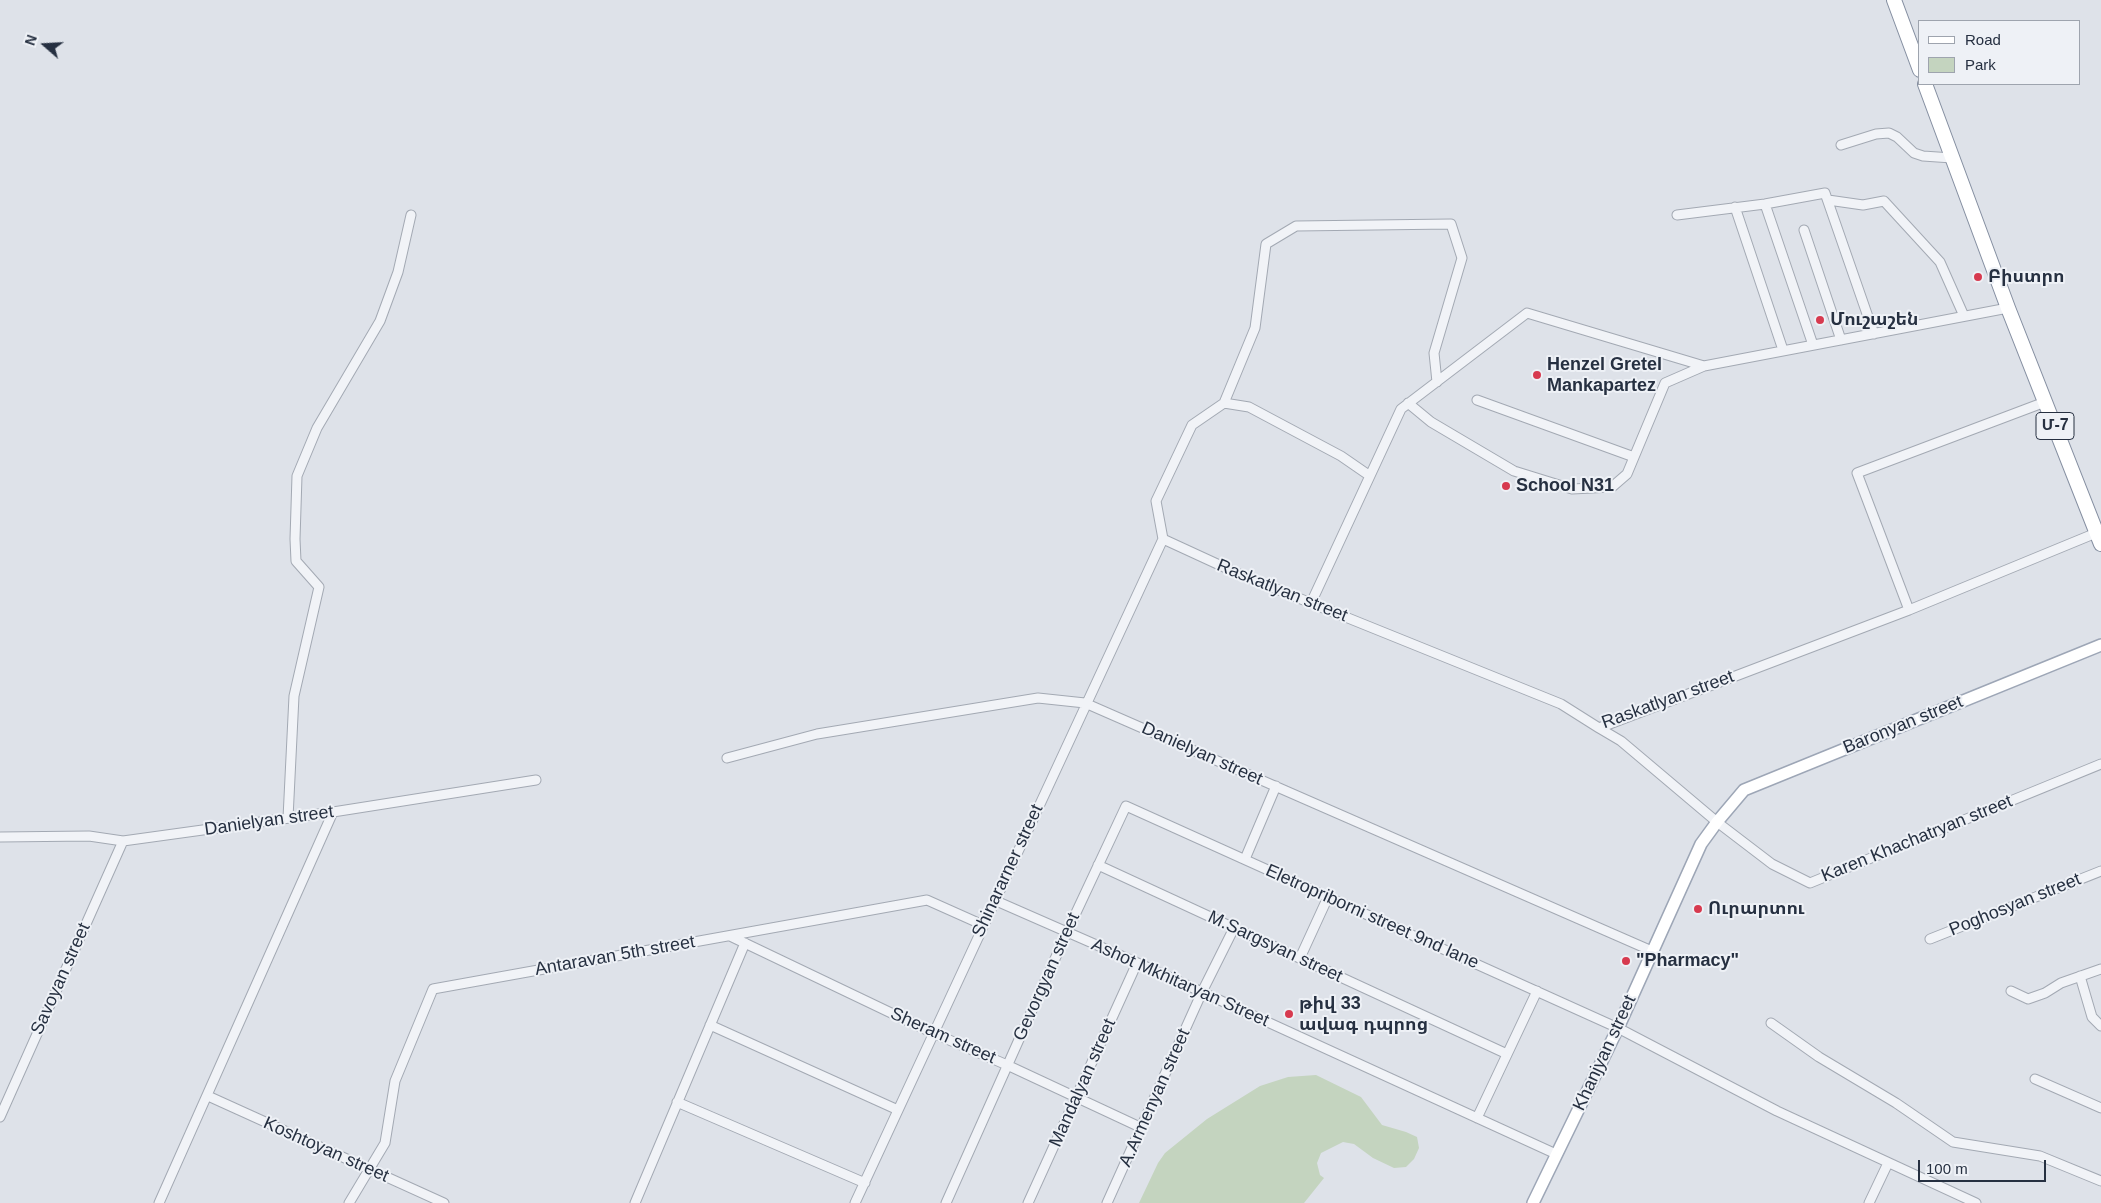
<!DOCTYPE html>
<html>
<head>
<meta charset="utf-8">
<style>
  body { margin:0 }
  #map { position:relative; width:2101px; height:1203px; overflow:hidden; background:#dee2e9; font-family:Helvetica,sans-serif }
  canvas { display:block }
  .legend { position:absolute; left:1918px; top:20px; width:162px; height:65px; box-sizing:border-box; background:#eef1f6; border:1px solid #9ea4ae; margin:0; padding:6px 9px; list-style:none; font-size:15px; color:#263041 }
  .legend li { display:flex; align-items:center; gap:10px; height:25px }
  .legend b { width:25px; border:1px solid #9ea4ae }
  .north { position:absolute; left:20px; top:20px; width:50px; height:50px; -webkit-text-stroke:4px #eef1f6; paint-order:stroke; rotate:289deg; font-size:14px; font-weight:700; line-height:20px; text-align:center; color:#263041 }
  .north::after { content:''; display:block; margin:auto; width:18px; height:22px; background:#263041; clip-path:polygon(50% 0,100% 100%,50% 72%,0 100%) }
  .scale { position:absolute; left:1918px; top:1160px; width:128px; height:22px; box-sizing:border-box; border:2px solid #263041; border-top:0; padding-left:6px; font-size:15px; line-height:18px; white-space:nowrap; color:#263041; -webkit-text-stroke:4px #eef1f6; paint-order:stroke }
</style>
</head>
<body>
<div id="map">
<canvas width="2101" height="1203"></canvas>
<ul class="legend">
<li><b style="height:6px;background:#fff"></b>Road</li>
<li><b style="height:14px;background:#c4d4bf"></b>Park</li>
</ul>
<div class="north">N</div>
<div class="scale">100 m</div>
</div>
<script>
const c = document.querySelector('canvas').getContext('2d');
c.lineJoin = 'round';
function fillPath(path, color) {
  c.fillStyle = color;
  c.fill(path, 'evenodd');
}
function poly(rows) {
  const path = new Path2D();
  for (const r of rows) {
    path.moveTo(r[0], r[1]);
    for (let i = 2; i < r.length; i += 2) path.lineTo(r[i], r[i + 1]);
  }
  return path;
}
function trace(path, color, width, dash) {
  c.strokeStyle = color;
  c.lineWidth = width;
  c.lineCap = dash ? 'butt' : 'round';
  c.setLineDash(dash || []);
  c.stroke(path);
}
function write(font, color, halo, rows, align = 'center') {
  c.font = font + ' Helvetica,"Noto Sans Armenian",sans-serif';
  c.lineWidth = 4;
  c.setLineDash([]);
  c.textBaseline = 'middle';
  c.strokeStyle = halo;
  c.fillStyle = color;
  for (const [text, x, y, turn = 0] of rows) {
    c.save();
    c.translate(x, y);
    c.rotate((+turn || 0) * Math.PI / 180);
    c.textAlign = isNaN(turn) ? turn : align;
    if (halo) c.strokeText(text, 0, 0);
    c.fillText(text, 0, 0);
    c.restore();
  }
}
fillPath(poly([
  [1316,1075,1361,1097,1382,1125,1406,1132,1417,1137,1419,1148,1414,1159,1406,1167,1394,1168,1373,1158,1354,1144,1343,1142,1321,1153,1317,1163,1320,1175,1324,1178,1304,1203,1139,1203,1158,1163,1165,1153,1207,1119,1260,1086,1288,1077]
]), '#c4d4bf');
const minor = poly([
  [1841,145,1876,134,1889,133,1897,137,1914,153,1923,156,1952,158],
  [1828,200,1863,205,1884,201,1940,262,1964,316],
  [1765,204,1813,345],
  [1735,207,1783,350],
  [1677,215,1765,204,1825,193,1874,334],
  [1804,230,1841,340],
  [1477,400,1634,457],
  [1224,403,1255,328,1266,244,1296,226,1451,224,1462,258,1434,353,1437,382],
  [1408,403,1431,422,1514,471,1572,489,1612,487,1627,474,1665,383,1704,366],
  [1163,539,1239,574,1561,704,1599,728,1909,610,2096,533],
  [1163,539,1156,501,1192,425,1224,403,1249,407,1341,456,1370,476],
  [1311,603,1401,409,1527,313,1704,366,2008,308],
  [1909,610,1857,473,2045,402],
  [1599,728,1621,741,1717,822,1772,864,1810,883,2101,764],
  [727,758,817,734,1038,698,1085,703,1652,951],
  [288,818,294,696,319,587,296,561,295,539,297,476,317,428,380,321,398,272,411,215],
  [0,837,89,836,123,841,333,812,536,780],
  [1245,859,1276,786],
  [1098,865,1507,1054],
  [994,900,1156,971,1556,1154],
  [730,936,933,1033,1007,1065,1142,1128],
  [1930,939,2101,871],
  [1300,958,1328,897],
  [2080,976,2092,1017,2101,1026],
  [2011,991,2028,999,2045,993,2061,983,2101,969],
  [1771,1023,1819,1057,1896,1103,1953,1142,2040,1156,2101,1181],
  [710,1025,898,1110],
  [2035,1079,2101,1108],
  [208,1096,444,1203],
  [677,1102,865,1183],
  [0,1117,123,841],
  [1477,1118,1537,991],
  [159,1203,333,812],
  [349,1203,385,1143,395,1081,433,989,927,900,983,925],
  [635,1203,745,943],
  [855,1203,1163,539],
  [946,1203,1067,932,1126,806,1618,1028,1777,1111,1976,1203],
  [1028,1203,1137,963],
  [1107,1203,1202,992,1234,928],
  [1869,1203,1888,1163]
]);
const major = poly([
  [1533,1203,1618,1028,1701,844,1717,822,1744,790,2101,645]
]);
const highway = poly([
  [1894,0,1920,70],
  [1925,84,2008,308,2101,544]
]);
trace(minor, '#a3a9b3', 11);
trace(major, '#9da6b6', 14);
trace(highway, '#858fa1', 16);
trace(minor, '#f1f3f7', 9);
trace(major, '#fff', 11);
trace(highway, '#fff', 14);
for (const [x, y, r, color] of [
  [1978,277,5,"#d73a4f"],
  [1820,320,5,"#d73a4f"],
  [1537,375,5,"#d73a4f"],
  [1506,486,5,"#d73a4f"],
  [1698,909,5,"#d73a4f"],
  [1626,961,5,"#d73a4f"],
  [1289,1014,5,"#d73a4f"]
]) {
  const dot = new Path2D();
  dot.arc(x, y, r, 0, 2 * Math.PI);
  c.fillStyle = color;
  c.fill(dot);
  trace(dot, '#eef1f6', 2);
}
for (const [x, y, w] of [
  [2055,426,38]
]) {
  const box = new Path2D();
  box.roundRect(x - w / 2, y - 13.5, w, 27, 4);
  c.fillStyle = '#eef1f6';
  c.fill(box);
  trace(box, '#263041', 1);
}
write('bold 16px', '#263041', null, [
  ["Մ-7",2055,426]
]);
write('bold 18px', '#263041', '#eef1f6', [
  ["Բիստրո",1988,277],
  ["Մուշաշեն",1830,320],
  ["Henzel Gretel",1547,365],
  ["Mankapartez",1547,386],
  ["School N31",1516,486],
  ["Ուրարտու",1708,909],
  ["\"Pharmacy\"",1636,961],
  ["թիվ 33",1299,1004],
  ["ավագ դպրոց",1299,1025]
], 'left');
write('18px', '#263041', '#eef1f6', [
  ["Raskatlyan street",1282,591,22],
  ["Raskatlyan street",1668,700,-20],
  ["Baronyan street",1903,725,-22],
  ["Danielyan street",1202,754,24],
  ["Danielyan street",269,821,-8],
  ["Karen Khachatryan street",1917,839,-22],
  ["Shinararner street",1008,871,-65],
  ["Poghosyan street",2015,905,-22],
  ["Eletropriborni street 9nd lane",1372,917,24],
  ["M.Sargsyan street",1275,947,25],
  ["Antaravan 5th street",615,956,-10],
  ["Gevorgyan street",1047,977,-66],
  ["Savoyan street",61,979,-66],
  ["Ashot Mkhitaryan Street",1180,983,24],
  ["Sheram street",943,1036,24],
  ["Khanjyan street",1605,1053,-65],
  ["Mandalyan street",1083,1083,-66],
  ["A.Armenyan street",1155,1098,-66],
  ["Koshtoyan street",326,1150,24]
]);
</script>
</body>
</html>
